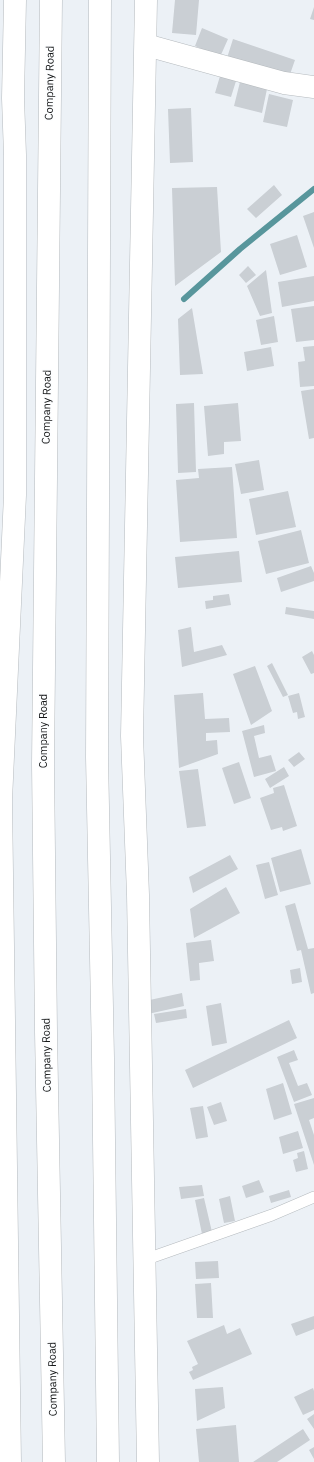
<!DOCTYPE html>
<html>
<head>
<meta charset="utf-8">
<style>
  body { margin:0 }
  canvas { display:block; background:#ecf1f6 }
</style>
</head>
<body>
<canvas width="314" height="1462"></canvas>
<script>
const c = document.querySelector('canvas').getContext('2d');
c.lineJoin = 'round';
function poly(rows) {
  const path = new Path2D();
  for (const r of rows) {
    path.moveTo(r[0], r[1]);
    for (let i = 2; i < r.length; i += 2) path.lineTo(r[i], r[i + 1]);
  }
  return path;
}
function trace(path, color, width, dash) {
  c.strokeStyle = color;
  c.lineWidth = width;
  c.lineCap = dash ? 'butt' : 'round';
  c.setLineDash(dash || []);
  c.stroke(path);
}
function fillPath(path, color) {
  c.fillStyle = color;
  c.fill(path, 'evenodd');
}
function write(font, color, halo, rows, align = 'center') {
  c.font = font + ' "IBM Plex Sans",sans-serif';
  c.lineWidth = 3.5;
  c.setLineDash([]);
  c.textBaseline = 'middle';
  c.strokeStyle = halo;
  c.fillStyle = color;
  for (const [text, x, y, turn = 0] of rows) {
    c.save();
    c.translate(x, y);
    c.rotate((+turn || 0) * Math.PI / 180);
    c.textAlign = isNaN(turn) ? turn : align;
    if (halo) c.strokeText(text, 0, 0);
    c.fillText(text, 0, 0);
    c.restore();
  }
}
trace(poly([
  [184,299,240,249,314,189]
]), '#58969c', 6);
fillPath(poly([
  [175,0,199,0,196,35,172,33],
  [314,7,314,20,310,19],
  [202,28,228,39,220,57,195,46],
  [233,39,295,60,288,80,227,58],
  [220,76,236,81,231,97,215,93],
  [240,82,267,89,262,113,234,106],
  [269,94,293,100,287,127,263,122],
  [191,108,193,162,170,163,168,109],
  [274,185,282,195,256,218,247,209],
  [217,187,221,252,175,286,172,188],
  [314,212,314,248,303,216],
  [297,235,307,267,280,275,270,244],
  [248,266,256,275,246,283,239,275],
  [266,270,272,313,260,316,247,286],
  [314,276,314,301,282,307,278,282],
  [314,306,314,340,296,342,291,309],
  [192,308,203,374,180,375,178,319],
  [274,316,278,342,261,345,256,320],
  [314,346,314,386,300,387,298,362,305,361,303,347],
  [271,347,274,366,247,371,244,352],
  [314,389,314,438,309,439,301,391],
  [194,403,196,472,178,473,176,404],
  [238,403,241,441,224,442,224,454,208,456,204,406],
  [259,460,264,490,241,494,235,464],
  [232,467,237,538,180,542,176,480,199,478,198,469],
  [288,491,296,527,256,535,249,499],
  [301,530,309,563,266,574,258,541],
  [239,551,242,582,178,588,175,557],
  [311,566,314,573,314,581,281,592,277,578],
  [229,594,231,605,206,609,205,601,213,600,213,596],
  [286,607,314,611,314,619,285,614],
  [191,627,194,652,222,645,227,655,182,667,178,630],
  [312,651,314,655,314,673,311,674,302,657],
  [272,663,288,695,283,697,267,666],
  [255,666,272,711,251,725,233,674],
  [203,693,205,719,229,718,230,732,206,733,206,741,217,740,218,754,179,768,174,695],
  [299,693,305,717,298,719,297,712,293,713,288,696],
  [264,725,265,733,254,736,259,758,271,755,276,771,254,777,242,731],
  [299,752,305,759,294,767,288,760],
  [239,762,251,798,234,804,222,768],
  [284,767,289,776,270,788,265,779],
  [198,769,206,826,187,828,179,771],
  [284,785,297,826,283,831,282,827,271,830,260,798,274,793,273,788],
  [301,849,311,884,280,892,271,858],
  [230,855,238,869,193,893,189,877],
  [269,862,278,895,265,899,256,865],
  [226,887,240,913,194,938,190,909],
  [295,903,308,949,314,948,314,993,311,994,301,950,297,951,285,906],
  [211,940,214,961,199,963,200,980,190,981,186,943],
  [300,968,302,982,292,984,290,970],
  [182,993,184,1006,148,1014,145,1001],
  [221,1003,227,1043,212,1046,206,1006],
  [186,1009,187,1018,156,1023,154,1014],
  [289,1020,297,1038,193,1088,185,1070],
  [294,1050,298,1060,289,1063,298,1086,307,1083,312,1095,294,1102,277,1057],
  [283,1083,292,1114,274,1120,266,1089],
  [314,1098,314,1118,309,1120,314,1135,314,1165,294,1104],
  [221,1102,227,1121,214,1125,207,1107],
  [203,1106,208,1137,196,1139,190,1108],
  [298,1131,303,1148,283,1154,279,1137],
  [304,1151,308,1169,296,1172,293,1160,298,1158,297,1153],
  [259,1180,264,1192,246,1198,242,1186],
  [202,1185,204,1196,181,1199,179,1187],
  [289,1190,291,1197,271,1203,269,1196],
  [230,1196,235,1221,224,1223,219,1199],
  [204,1198,212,1232,202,1234,195,1200],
  [218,1261,219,1278,196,1279,195,1262],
  [211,1283,213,1318,197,1318,195,1284],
  [314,1316,314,1329,296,1336,291,1324],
  [224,1325,227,1334,240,1328,252,1354,193,1380,189,1372,193,1370,192,1367,198,1364,187,1341],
  [223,1387,225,1408,197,1421,195,1389],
  [313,1388,314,1391,314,1410,303,1415,294,1397],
  [314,1414,314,1429,307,1419],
  [236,1425,239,1462,199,1462,196,1429],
  [303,1429,310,1440,277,1462,253,1462],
  [314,1447,314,1459,309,1450]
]), '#cacfd4');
const lane = poly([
  [144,1260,272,1215,314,1197]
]);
const street = poly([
  [146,45,284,83,314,87]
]);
const secondary = poly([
  [146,0,132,736,138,895,148,1462],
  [10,1462,1,800,15,495,15,155,13,98,15,0]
]);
const highway = poly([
  [51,0,43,764,46,1032,54,1462],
  [100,0,97,757,103,1058,108,1462]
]);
trace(lane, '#b5babe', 12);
trace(street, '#b5babe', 23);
trace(secondary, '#b5babe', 23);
trace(highway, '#b5babe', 23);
trace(lane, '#fff', 11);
trace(street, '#fff', 22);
trace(secondary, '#fff', 22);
trace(highway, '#fff', 22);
write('11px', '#151718', '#fdfeff', [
  ["Company Road",50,83,-89],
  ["Company Road",47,407,-89],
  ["Company Road",44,731,-90],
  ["Company Road",47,1055,-91],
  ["Company Road",53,1379,-91]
]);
</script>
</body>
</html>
